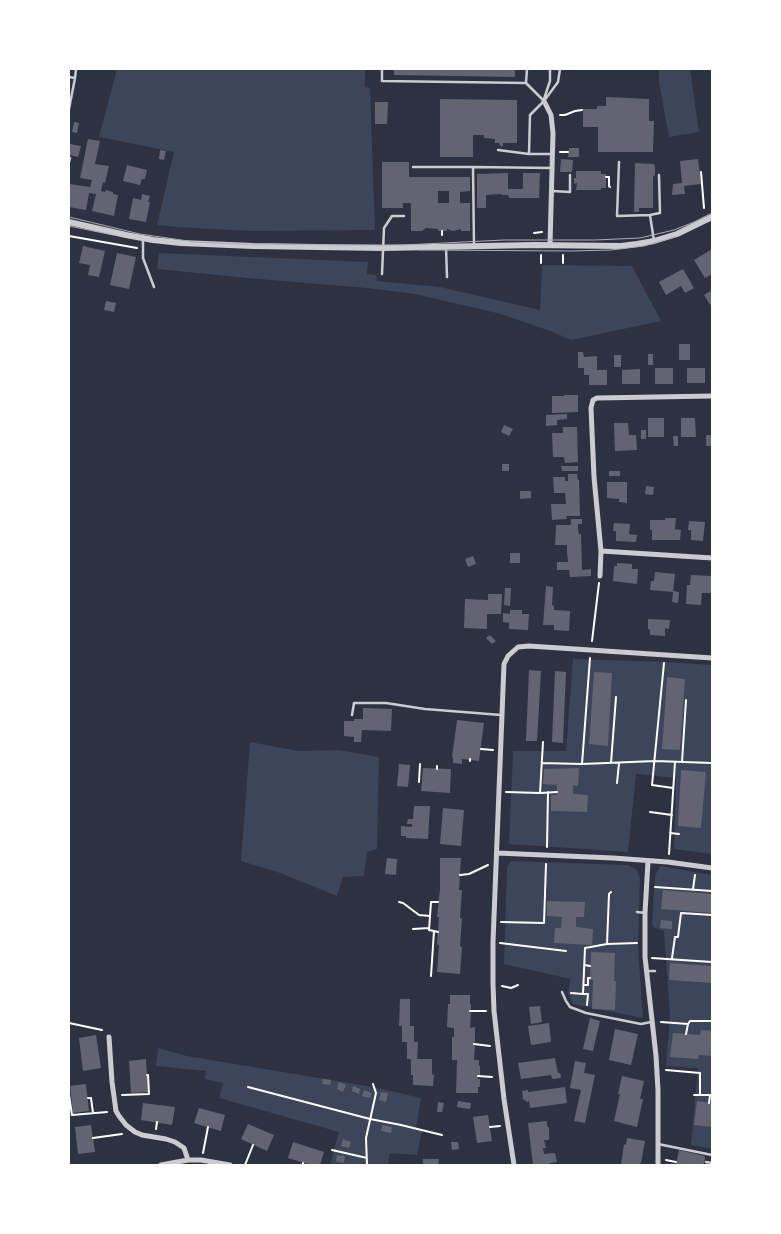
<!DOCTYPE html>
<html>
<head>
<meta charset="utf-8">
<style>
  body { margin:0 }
  #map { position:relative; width:781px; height:1234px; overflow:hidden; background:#2d3142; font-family:"Work Sans",sans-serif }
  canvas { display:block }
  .frame { position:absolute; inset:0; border:70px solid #fff; pointer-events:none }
</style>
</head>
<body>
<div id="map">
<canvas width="781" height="1234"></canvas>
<div class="frame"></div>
</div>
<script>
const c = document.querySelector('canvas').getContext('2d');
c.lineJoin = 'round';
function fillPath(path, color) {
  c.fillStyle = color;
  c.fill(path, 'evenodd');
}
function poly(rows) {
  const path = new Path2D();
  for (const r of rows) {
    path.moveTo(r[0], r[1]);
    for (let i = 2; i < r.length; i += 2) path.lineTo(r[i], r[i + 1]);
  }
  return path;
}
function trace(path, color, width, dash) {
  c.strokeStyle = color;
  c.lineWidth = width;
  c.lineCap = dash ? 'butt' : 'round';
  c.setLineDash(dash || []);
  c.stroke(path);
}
fillPath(poly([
  [117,69,365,69,365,87,370,88,375,230,251,231,178,227,157,225,174,152,99,137],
  [659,69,690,69,699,132,669,137,659,82],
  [159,253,368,262,367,274,376,275,377,281,440,287,540,310,542,265,632,266,661,321,571,340,553,332,501,314,415,294,367,288,247,278,157,269],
  [573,659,668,662,712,665,712,854,674,849,676,778,636,774,628,852,509,844,513,751,566,751],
  [250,742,298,751,339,750,379,757,377,849,367,852,364,876,343,877,337,896,280,873,241,861],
  [511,861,628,865,637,870,640,878,638,948,643,1018,573,1004,568,994,570,979,504,964,507,867],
  [660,866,712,875,712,1149,691,1145,698,1068,666,1066,670,1016,664,931,653,927,652,923,655,876],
  [158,1048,187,1056,373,1087,421,1098,416,1128,422,1131,417,1155,390,1153,388,1165,330,1165,339,1132,219,1098,223,1083,205,1079,206,1071,156,1066]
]), '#3c4559');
fillPath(poly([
  [394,69,515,69,515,77,394,75],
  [606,97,649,99,649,121,654,121,653,152,598,152,598,127,583,127,583,109,597,109,597,106,606,106],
  [440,99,517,100,517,143,503,143,503,145,501,147,499,143,495,143,495,139,484,138,484,135,473,135,473,157,440,157],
  [375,102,388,102,387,124,375,124],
  [74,122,79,123,77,133,72,132],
  [88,139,100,141,95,164,109,166,105,183,103,182,101,191,105,192,106,190,113,192,113,194,118,195,114,216,92,211,96,194,89,193,86,210,69,207,69,184,90,187,92,180,80,178],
  [70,144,81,146,78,157,69,155],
  [569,148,579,148,579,157,568,157],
  [160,150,166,151,164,160,159,159],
  [561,159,573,160,572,172,560,172],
  [698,159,701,184,684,186,685,194,672,195,673,184,682,183,680,161],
  [382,162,409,162,409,177,470,177,470,191,460,192,460,203,470,203,470,231,461,231,461,229,453,231,447,229,447,231,438,231,438,229,426,228,422,231,411,231,411,203,403,203,403,208,382,208],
  [438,191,449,191,449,203,438,203],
  [635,163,654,164,655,167,655,175,653,177,653,208,639,208,639,212,634,212],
  [127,165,147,170,145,179,142,179,140,185,123,181],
  [576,171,601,171,601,174,606,174,606,188,601,188,601,190,576,190,577,183,574,184,574,178,576,178],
  [508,173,508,189,523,189,523,173,540,173,539,198,509,198,508,194,508,195,502,195,501,194,486,195,486,208,477,208,477,174],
  [142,194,150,196,148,202,150,202,146,222,129,219,133,198,141,200],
  [83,246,105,251,99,277,88,275,90,265,79,263],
  [712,249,712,274,705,278,694,260],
  [117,253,136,257,129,289,110,285],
  [683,269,694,288,685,293,681,286,666,295,659,282],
  [712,290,712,303,710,305,704,295],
  [106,301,116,303,114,312,104,310],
  [679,344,690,344,690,360,679,360],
  [578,352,583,352,584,357,597,356,597,370,607,370,607,385,589,385,589,375,584,375,584,368,578,368],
  [648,354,653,354,653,365,648,365],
  [614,355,621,355,621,367,614,367],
  [655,368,673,368,673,384,655,384],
  [687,368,705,368,705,383,687,383],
  [640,369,640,384,622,384,622,370],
  [564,395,578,395,578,412,552,413,552,396,564,396],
  [567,414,567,419,557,420,557,425,546,426,546,415],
  [648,418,664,418,664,437,648,437],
  [681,418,695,418,696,437,681,437],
  [614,423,628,423,629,435,636,435,637,450,615,451],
  [504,425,513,429,509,436,501,432],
  [563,427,577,427,578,462,565,463,564,457,553,457,552,433,563,433],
  [641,430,646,430,646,439,641,439],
  [706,435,712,435,712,446,706,446],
  [673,436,678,436,678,446,674,446],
  [502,464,509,464,509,471,502,471],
  [561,466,578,466,578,471,562,471],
  [609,471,620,471,620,476,609,476],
  [568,474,577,474,578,480,579,480,580,516,566,516,567,519,552,520,551,504,566,504,565,493,554,493,553,477,565,477,565,481,568,481],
  [607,482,627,482,627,503,619,502,619,499,607,498],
  [646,486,654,487,653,495,645,494],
  [520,491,531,491,531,498,520,499],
  [665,518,676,518,675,529,681,530,680,540,652,540,652,530,650,530,650,520,665,520],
  [571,519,582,519,582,524,578,524,578,529,579,534,581,534,582,570,591,569,591,576,570,577,569,570,557,570,557,562,568,562,567,552,567,545,555,545,556,525,571,525],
  [689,521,705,522,703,541,691,540,691,530,688,530],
  [614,523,630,524,629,534,637,535,636,542,616,541,616,531,613,531],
  [510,553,520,553,520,563,510,563],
  [473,556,476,564,468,567,465,559],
  [617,563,632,564,632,569,638,569,637,584,613,581,614,566,617,566],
  [655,572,675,574,673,591,679,592,678,603,672,602,673,592,650,590,651,581,654,581],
  [691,575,712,576,712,593,702,593,701,605,686,604,687,585,690,585],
  [546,586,553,587,552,605,554,606,554,610,570,611,569,631,554,630,554,625,543,625],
  [505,588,511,588,510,606,504,605],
  [488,594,502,594,501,614,487,614,487,629,464,628,465,599,488,600],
  [510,610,522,610,522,614,529,614,528,630,509,629,509,623,503,622,503,613,510,614],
  [648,619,670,620,669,629,665,628,665,636,650,635,650,630,648,629],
  [490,635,496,641,492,644,486,638],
  [529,670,541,671,537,741,526,741],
  [555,671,566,672,563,743,552,742],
  [594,672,612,673,608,746,589,744],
  [667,677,685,679,680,750,662,749],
  [363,708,392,709,391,731,362,730,361,742,354,742,354,737,344,736,344,721,354,721,354,719,363,719],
  [457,720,484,723,479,761,462,759,462,764,453,763,453,757,452,757],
  [399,764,410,765,408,787,397,786],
  [423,768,451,769,450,793,421,791],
  [579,768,578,786,573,785,573,794,588,795,587,812,551,811,551,795,557,795,557,785,543,784,544,769],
  [681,770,706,772,701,828,678,826],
  [414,806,430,806,428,839,406,838,406,836,401,836,401,826,412,827,412,824,407,824,408,819,413,819],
  [443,808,464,810,461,846,440,844],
  [387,858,397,859,396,875,385,874],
  [440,858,461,858,459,890,462,890,460,918,462,918,460,946,462,947,460,974,437,972,439,945,437,945,439,917,437,917,440,889],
  [663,890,712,894,712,913,661,909],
  [547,901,585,902,584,917,576,917,576,927,593,929,592,945,554,943,555,928,561,928,562,917,547,916],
  [661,920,672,921,672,929,660,928],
  [591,952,615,953,614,981,616,981,615,1010,592,1009,593,980,590,980],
  [670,963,712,966,712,983,669,980],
  [450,995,470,995,470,1004,471,1004,471,1009,470,1010,470,1013,471,1013,470,1028,475,1027,475,1042,474,1042,474,1046,475,1046,474,1060,479,1060,479,1066,480,1066,480,1075,478,1075,478,1079,480,1079,480,1087,478,1087,478,1093,456,1093,457,1060,452,1060,452,1037,454,1037,454,1028,447,1027,448,1004,450,1004],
  [400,999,410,999,410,1026,414,1026,414,1042,418,1042,417,1059,432,1059,432,1075,434,1074,433,1086,413,1085,413,1075,411,1075,411,1059,407,1059,407,1042,402,1042,402,1026,399,1026],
  [540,1006,542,1022,531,1024,529,1007],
  [590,1018,600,1021,593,1051,583,1049],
  [549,1023,551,1042,531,1045,528,1026],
  [615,1029,638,1034,631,1065,609,1060],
  [701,1030,712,1031,712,1056,699,1055,698,1059,670,1057,673,1033,700,1035],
  [96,1035,101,1068,83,1071,79,1038],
  [555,1058,558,1073,560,1073,561,1076,560,1078,553,1079,552,1078,551,1075,521,1079,518,1063],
  [146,1059,148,1092,131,1093,129,1061],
  [575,1061,586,1063,584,1073,595,1075,585,1123,574,1121,581,1090,570,1088],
  [622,1076,644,1081,640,1099,643,1099,637,1127,614,1121,620,1094,618,1094],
  [323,1079,331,1080,330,1085,322,1084],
  [339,1082,346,1085,343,1092,337,1089],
  [86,1084,89,1111,73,1113,70,1086],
  [353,1086,360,1089,359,1094,352,1091],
  [565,1087,567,1103,530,1108,529,1101,527,1102,522,1098,523,1097,522,1091,528,1090,528,1092],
  [364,1090,372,1093,370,1098,362,1096],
  [381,1092,388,1093,386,1102,379,1100],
  [458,1101,471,1103,470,1109,457,1107],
  [697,1101,712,1103,712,1127,694,1125],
  [438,1102,444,1103,442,1112,437,1112],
  [143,1103,175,1107,172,1125,141,1120],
  [199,1108,225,1115,221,1131,194,1123],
  [488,1115,492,1141,477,1143,473,1117],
  [547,1121,547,1126,549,1128,549,1140,544,1140,546,1148,543,1148,544,1154,555,1153,557,1162,550,1163,550,1165,533,1165,528,1123],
  [248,1124,274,1135,267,1151,241,1139],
  [91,1125,95,1152,78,1154,75,1127],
  [382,1125,392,1127,391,1133,381,1131],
  [627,1138,645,1141,641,1163,640,1163,639,1165,621,1165,624,1144,626,1145],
  [343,1139,351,1142,349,1148,341,1146],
  [293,1142,324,1152,320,1165,311,1165,288,1158],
  [451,1142,458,1142,459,1149,452,1150],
  [679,1150,705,1156,704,1165,676,1165],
  [337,1155,345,1156,344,1163,336,1161],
  [423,1159,439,1159,438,1165,423,1165]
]), '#626471');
trace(poly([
  [560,115,565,115,575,111,582,110],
  [560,152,568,152],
  [701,172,704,208],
  [606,177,609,177,609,186,610,187],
  [534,233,542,232],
  [442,235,442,231],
  [69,236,137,248],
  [541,263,541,255],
  [563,263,563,255],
  [592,641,599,583],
  [590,658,582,764,655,761,712,763],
  [664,663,652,785,673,788],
  [481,749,493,750],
  [470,761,470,759],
  [682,762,686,700],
  [542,763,582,764],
  [611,763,616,697],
  [437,766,437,769],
  [419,782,420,764],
  [617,783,619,763],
  [506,792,540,793,557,792],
  [540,793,543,742],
  [650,812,672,815],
  [670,833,679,834],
  [547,847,548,792],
  [669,854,675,762],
  [460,875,469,874,488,865],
  [655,887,712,891],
  [693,889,695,875],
  [399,902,403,903,419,915,430,916],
  [501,922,544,923,546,864],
  [413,929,429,928],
  [434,931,429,930,431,902,438,902],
  [500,943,566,951],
  [607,944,609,894,611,892],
  [652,958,712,962],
  [672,958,675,937,678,937,681,913,712,915],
  [585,965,590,966],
  [431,976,434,931,438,932],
  [584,985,588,985,588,978,590,978],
  [502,986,511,988,518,985],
  [571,993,583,994],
  [587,1005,588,994,583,994,585,948,607,944,637,943],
  [470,1011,486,1011],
  [661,1022,688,1024,690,1021,712,1021],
  [69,1023,102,1030],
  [686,1034,688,1024],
  [474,1044,490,1046],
  [666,1070,700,1073,700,1095],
  [478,1076,492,1077],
  [248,1087,370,1119,401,1125,442,1135],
  [69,1095,72,1115,107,1112],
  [122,1095,149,1094,148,1075,147,1075],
  [694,1095,712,1095],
  [88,1098,91,1098,93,1113],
  [709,1103,710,1095],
  [490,1127,500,1126],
  [156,1129,157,1122],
  [93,1138,122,1134],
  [332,1150,367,1158],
  [203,1153,208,1127],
  [666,1160,676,1162],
  [245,1165,253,1145],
  [303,1165,303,1163],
  [367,1165,366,1138,376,1093,373,1084]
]), '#fff', 2);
trace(poly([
  [382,69,382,81,526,83,544,101],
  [69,77,75,78,69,109],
  [75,78,76,69],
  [526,83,527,69],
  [544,99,550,81,550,69],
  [498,150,529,154,552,154],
  [529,154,530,115,544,101,558,82,560,69],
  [69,162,70,158],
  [619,162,617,216,650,215,654,241],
  [413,167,473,167,474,246],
  [473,167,552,168],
  [552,191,570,192,570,175],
  [650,215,660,213,659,175],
  [143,240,143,258,154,287],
  [446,247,447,277],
  [382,274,384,228,392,216,404,216],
  [352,715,354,703,386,703,425,709,501,715],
  [637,912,645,913],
  [647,971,655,971],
  [562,992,566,1001,570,1007,586,1013,641,1024,651,1022],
  [658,1144,712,1155],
  [706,1162,712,1163]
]), '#caccd0', 2.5);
trace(poly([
  [544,101,551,115,553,133,550,245],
  [601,551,712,558],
  [600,576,601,551,594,477,591,408,593,400,597,398,712,396],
  [497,853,613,858,668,862,712,868],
  [648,861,645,913,645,957,656,1056,658,1090,658,1165],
  [109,1037,112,1082,116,1111,119,1116,126,1125,135,1132,142,1135,166,1139,175,1142,184,1148,188,1160],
  [161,1165,188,1160,201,1160,230,1165],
  [514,1165,504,1099,494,1011,493,984,493,942,504,664,508,656,518,647,529,646,712,658]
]), '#caccd0', 5);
trace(poly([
  [69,222,126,235,153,240,181,243,253,246,383,248,534,245,621,246,637,244,654,241,677,234,712,217]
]), '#caccd0', 6);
trace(poly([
  [69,217,140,234,195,242,239,244,346,245,403,245,504,240,595,240,640,238,674,230,694,222,712,213],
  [69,226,113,235],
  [419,250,572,251,611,250,644,246,675,237]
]), '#abadb3', 1);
</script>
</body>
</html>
